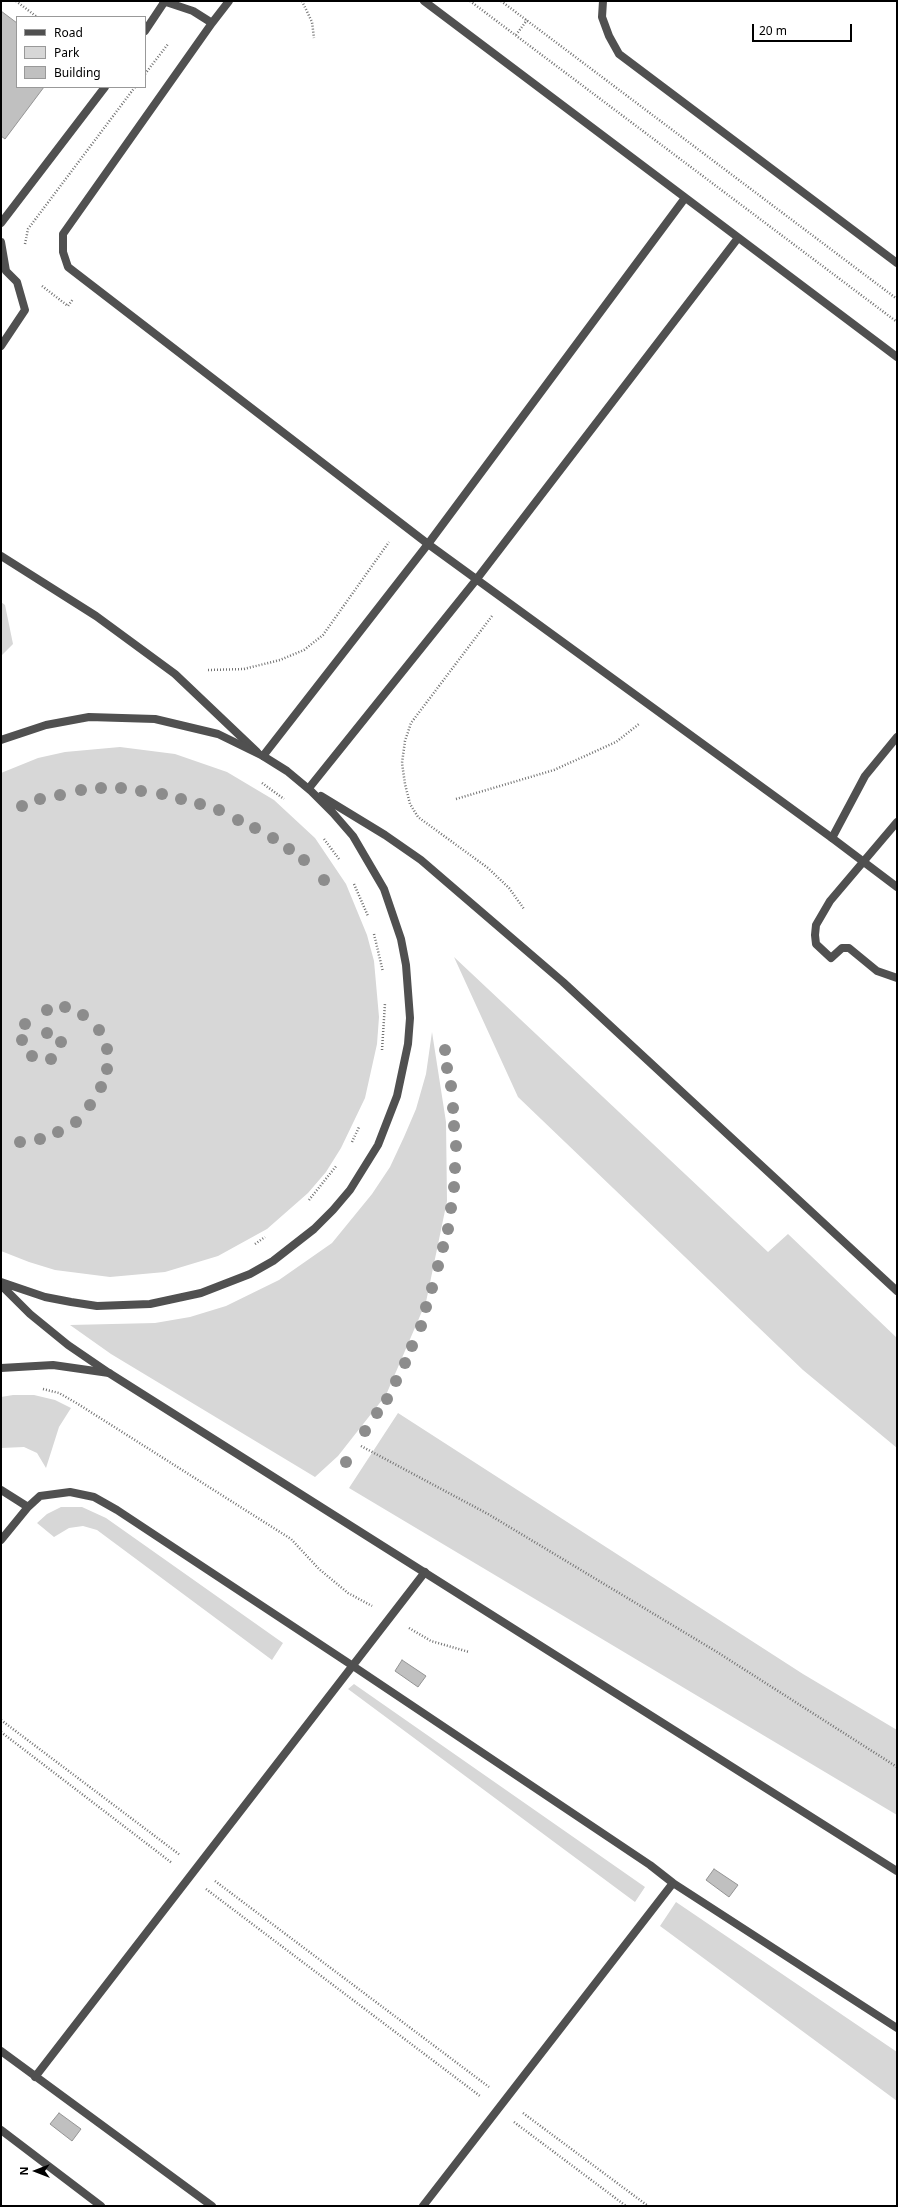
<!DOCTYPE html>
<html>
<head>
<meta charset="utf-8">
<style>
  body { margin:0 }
  #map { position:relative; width:898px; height:2207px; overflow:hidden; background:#fff; font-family:"Noto Sans",sans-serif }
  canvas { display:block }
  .frame { position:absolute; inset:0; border:2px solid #000; pointer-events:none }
  .legend { position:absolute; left:16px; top:16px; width:130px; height:72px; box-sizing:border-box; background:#fff; border:1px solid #999; margin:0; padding:5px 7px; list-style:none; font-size:12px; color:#000 }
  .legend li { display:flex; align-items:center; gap:8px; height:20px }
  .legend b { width:20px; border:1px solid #999 }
  .north { position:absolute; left:16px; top:2151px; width:40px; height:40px; -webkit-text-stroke:3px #fff; paint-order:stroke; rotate:270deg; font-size:11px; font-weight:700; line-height:16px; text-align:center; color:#000 }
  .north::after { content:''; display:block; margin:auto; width:14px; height:18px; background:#000; clip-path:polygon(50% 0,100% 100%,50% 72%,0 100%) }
  .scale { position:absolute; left:752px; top:24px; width:100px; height:18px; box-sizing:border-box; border:2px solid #000; border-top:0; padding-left:5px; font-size:12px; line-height:14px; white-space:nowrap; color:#000; -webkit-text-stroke:3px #fff; paint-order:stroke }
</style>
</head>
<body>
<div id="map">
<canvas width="898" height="2207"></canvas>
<div class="frame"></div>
<ul class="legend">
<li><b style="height:5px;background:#505050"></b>Road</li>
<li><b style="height:11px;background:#d7d7d7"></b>Park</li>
<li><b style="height:11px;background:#c0c0c0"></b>Building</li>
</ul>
<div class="north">N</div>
<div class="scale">20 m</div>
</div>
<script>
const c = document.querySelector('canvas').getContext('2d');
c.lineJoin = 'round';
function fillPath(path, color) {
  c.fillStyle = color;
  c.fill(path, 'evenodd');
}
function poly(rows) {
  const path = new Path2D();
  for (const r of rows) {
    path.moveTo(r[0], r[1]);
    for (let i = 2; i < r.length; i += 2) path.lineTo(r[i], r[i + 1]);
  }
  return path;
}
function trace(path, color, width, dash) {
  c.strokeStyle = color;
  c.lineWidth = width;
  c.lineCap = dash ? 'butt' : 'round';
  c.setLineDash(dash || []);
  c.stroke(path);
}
fillPath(poly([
  [1,602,5,605,13,644,1,656],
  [120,747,175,754,227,772,274,800,315,838,346,884,367,935,374,961,379,1017,377,1044,365,1098,341,1148,326,1172,308,1193,267,1229,218,1256,165,1272,110,1277,55,1270,29,1262,1,1251,1,773,38,758,65,752],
  [454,957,768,1252,788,1234,897,1338,897,1448,803,1370,518,1097],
  [432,1032,446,1122,447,1201,426,1302,386,1395,338,1456,315,1477,111,1354,70,1325,155,1323,190,1317,226,1306,279,1280,332,1243,372,1194,390,1167,404,1137,416,1109,426,1074],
  [13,1395,34,1395,55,1400,71,1408,59,1427,46,1468,37,1453,24,1447,1,1448,1,1397],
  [398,1413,803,1674,897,1730,897,1815,349,1488],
  [61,1507,82,1507,106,1518,283,1643,272,1660,97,1530,83,1526,69,1528,54,1537,37,1523,47,1514],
  [354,1684,645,1887,635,1902,348,1689],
  [676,1902,897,2052,897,2101,660,1926]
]), '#d7d7d7');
const building = poly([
  [1,11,17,23,17,87,44,87,5,139,1,136,1,11],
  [402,1660,426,1676,418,1687,395,1671,402,1660],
  [714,1869,738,1885,729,1897,706,1880,714,1869],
  [59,2113,81,2129,72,2141,50,2124,59,2113]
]);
fillPath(building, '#c0c0c0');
trace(building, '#949494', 1);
trace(poly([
  [16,1,37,17],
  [302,1,312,22,314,38],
  [470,1,897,322],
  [501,1,897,299],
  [516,35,527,20],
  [145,74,168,44],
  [25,244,28,229,135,87],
  [42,286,68,306,73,299],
  [492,616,411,723,405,741,402,763,405,784,410,804,418,817,488,868,509,888,524,909],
  [208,670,244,669,280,660,304,650,323,635,389,542],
  [262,783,284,799],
  [456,799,554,770,616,742,639,724],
  [324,839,339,859],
  [354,884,368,916],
  [374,934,383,972],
  [382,1050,385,1003],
  [352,1142,359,1127],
  [309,1200,337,1165],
  [255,1244,265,1237],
  [43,1389,59,1393,78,1404,291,1539,319,1569,348,1593,372,1606],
  [361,1446,488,1514,717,1652,897,1767],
  [409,1628,431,1641,469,1652],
  [1,1720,180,1855],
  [1,1732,172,1863],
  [215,1881,489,2087],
  [206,1889,480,2096],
  [523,2113,648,2206],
  [514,2122,626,2206]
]), '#727272', 2.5, [1, 2]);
trace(poly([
  [163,1,193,11,212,23],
  [229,1,212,23,63,234,63,252,68,267,428,544],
  [603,1,602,17,609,36,619,54,897,263],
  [145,31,165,1],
  [1,223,105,87],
  [1,242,6,271,17,282,25,310,1,346],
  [897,822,830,901,816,925,815,935,816,944,831,958,842,948,849,948,877,971,897,978],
  [832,838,865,776,897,737],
  [1,1490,28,1507],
  [1,1540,28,1507,40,1496,70,1492,94,1497,117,1510,353,1666,650,1865,673,1883,897,2028],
  [1,2051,212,2206],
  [35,2077,425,1572],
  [1,2130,101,2206],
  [423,2206,673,1883]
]), '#505050', 8);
trace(poly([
  [424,1,897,357],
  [428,544,832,838,897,887],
  [1,556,96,616,175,674,257,752],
  [263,756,428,544,685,198],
  [309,788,476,580,738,238],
  [1,1368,53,1365,109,1373]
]), '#505050', 8);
trace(poly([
  [1,740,46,725,89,717,155,719,218,734,263,756,287,771,311,791,333,813,353,836,384,889,401,939,406,965,410,1018,408,1044,397,1096,378,1145,350,1190,333,1210,314,1229,273,1261,250,1274,201,1293,150,1304,97,1306,71,1302,45,1297,1,1282],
  [321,796,385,835,421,860,464,897,563,982,897,1291],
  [1,1285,30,1314,68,1345,109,1373,897,1871]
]), '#505050', 8);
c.fillStyle = '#8c8c8c';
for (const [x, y] of [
  [101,788],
  [121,788],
  [81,790],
  [141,791],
  [162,794],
  [60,795],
  [40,799],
  [181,799],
  [200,804],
  [22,806],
  [219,810],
  [238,820],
  [255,828],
  [273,838],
  [289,849],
  [304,860],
  [324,880],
  [65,1007],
  [47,1010],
  [83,1015],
  [25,1024],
  [99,1030],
  [47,1033],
  [22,1040],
  [61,1042],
  [107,1049],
  [445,1050],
  [32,1056],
  [51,1059],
  [447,1068],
  [107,1069],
  [451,1086],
  [101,1087],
  [90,1105],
  [453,1108],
  [76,1122],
  [454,1126],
  [58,1132],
  [40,1139],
  [20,1142],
  [456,1146],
  [455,1168],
  [454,1187],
  [451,1208],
  [448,1229],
  [443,1247],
  [438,1266],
  [432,1288],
  [426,1307],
  [421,1326],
  [412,1346],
  [405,1363],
  [396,1381],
  [387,1399],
  [377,1413],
  [365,1431],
  [346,1462]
]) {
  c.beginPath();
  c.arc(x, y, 6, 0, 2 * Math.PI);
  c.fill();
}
</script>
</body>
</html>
